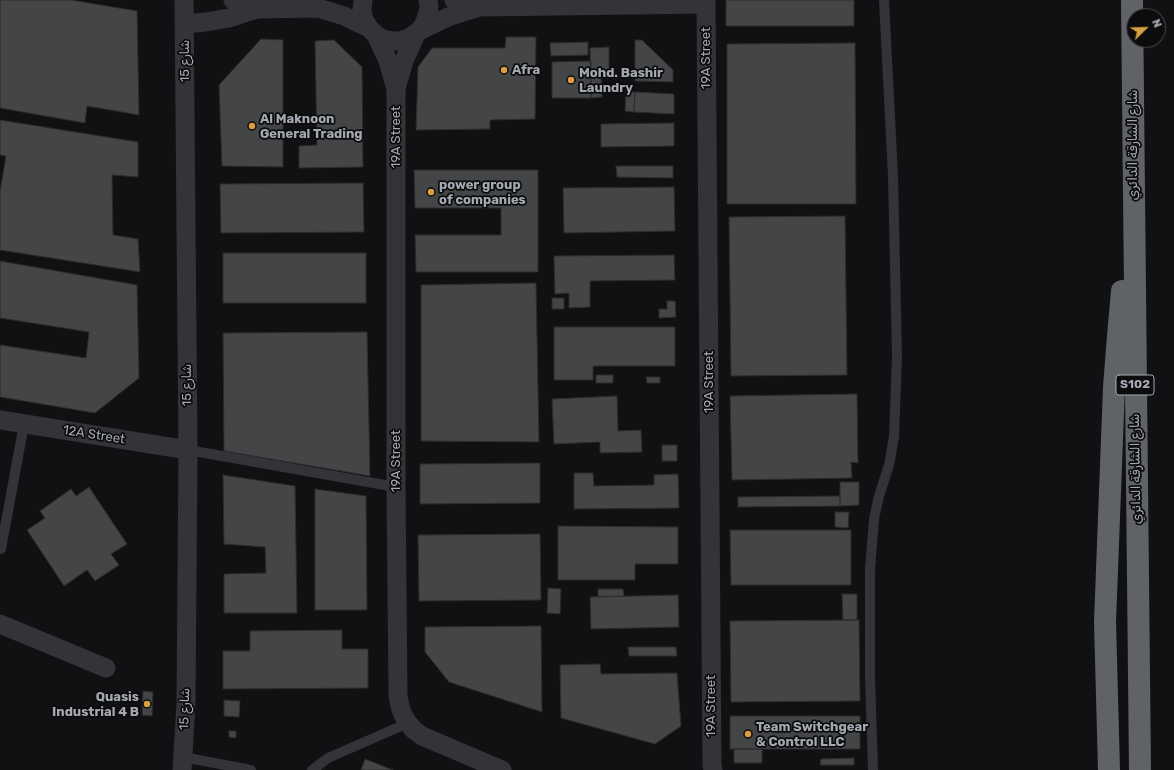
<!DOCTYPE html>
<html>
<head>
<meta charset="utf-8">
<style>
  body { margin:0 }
  #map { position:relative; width:1174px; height:770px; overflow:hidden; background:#111113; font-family:Rubik,sans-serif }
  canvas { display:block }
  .north { position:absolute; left:1126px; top:8px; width:40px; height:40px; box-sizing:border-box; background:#0c0c0d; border:1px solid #494b4f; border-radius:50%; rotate:67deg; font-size:11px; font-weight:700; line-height:16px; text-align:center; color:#a4a9b1 }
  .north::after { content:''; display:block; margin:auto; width:14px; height:18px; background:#d9a043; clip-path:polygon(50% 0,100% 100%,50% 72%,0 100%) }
</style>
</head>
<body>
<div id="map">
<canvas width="1174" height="770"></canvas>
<div class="north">N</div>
</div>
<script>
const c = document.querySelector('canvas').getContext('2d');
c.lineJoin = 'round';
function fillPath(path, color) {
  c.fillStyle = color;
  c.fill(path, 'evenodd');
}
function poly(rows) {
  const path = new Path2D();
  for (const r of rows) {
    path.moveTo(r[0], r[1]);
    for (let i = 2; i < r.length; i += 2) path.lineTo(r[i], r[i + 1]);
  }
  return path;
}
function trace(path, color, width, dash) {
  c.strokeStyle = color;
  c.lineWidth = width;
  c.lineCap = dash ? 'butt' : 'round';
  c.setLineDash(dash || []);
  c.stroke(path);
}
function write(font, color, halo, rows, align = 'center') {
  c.font = font + ' Rubik,Vazirmatn,sans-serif';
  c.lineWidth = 3.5;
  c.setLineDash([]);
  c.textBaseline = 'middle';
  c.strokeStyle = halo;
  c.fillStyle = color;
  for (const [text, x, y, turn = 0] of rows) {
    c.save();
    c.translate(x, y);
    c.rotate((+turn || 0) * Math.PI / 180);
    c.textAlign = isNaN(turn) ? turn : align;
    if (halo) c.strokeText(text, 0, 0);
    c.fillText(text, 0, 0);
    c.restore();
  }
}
const building = poly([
  [0,0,71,0,137,11,139,115,87,106,85,123,0,108,0,0],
  [726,0,854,0,854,26,726,26,726,0],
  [506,37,536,37,535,119,490,120,490,129,416,130,418,67,432,48,505,48,506,37],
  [261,39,283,40,283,167,222,166,219,85,261,39],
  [334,40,362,67,363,167,299,168,299,146,317,145,315,41,334,40],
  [635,40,642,40,673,70,673,82,635,81,635,40],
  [588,42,588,55,551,56,550,43,588,42],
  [855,43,856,204,727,204,727,44,855,43],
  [609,47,609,78,601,78,602,97,591,98,590,48,609,47],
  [591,61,591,98,552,98,552,62,591,61],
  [626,92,635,92,634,112,625,111,626,92],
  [635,92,674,94,674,114,634,112,635,92],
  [0,120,138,142,138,177,112,175,113,235,138,239,140,272,0,250,0,191,6,156,0,155,0,120],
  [674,123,674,146,601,147,601,124,674,123],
  [616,166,673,166,673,178,617,177,616,166],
  [414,170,538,170,538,272,416,272,415,235,501,235,501,208,415,208,414,170],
  [363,183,364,232,221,233,220,184,363,183],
  [674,187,675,231,564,233,563,188,674,187],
  [845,216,847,375,731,376,729,217,845,216],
  [223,253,366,253,366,303,223,303,223,253],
  [674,255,675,280,590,281,590,307,569,308,569,293,555,294,554,256,674,255],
  [0,261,137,285,139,378,95,413,0,397,0,345,86,358,89,332,0,318,0,261],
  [536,283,539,442,421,441,421,285,536,283],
  [552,298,564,298,564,309,552,309,552,298],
  [667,301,675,301,676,317,659,318,659,309,667,309,667,301],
  [554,327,675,327,675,366,593,366,593,380,554,380,554,327],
  [367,332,370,476,224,451,223,333,367,332],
  [596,375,613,375,613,383,596,383,596,375],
  [646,377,660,377,660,383,647,383,646,377],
  [857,394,858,463,851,462,852,478,732,480,730,396,857,394],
  [617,396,618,431,641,430,642,452,600,453,600,442,554,444,552,399,617,396],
  [662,445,677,445,677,461,662,461,662,445],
  [540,463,540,503,420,504,420,464,540,463],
  [574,473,593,473,594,486,654,485,654,475,678,474,679,508,574,509,574,473],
  [223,475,295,486,297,613,224,613,224,574,266,573,265,547,224,544,223,475],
  [840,482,859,482,859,505,840,506,840,482],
  [89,487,127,544,111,554,119,565,95,581,87,570,64,586,27,530,45,518,40,511,71,489,76,496,89,487],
  [315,489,366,496,367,610,315,610,315,489],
  [840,496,840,506,738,507,738,497,840,496],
  [835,512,849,512,848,528,835,527,835,512],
  [558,526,678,527,678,564,635,564,635,580,558,580,558,526],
  [730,530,851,530,851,585,731,585,730,530],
  [540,534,541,600,419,601,418,535,540,534],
  [548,588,561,589,560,614,547,613,548,588],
  [598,589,623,589,624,596,598,597,598,589],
  [842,594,857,594,857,620,843,620,842,594],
  [678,595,679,627,591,629,590,597,678,595],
  [859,620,860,701,731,702,730,621,859,620],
  [541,626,542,712,449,682,425,652,425,627,541,626],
  [342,630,342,649,368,649,368,688,223,689,223,651,250,651,250,631,342,630],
  [628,647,676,647,677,656,629,656,628,647],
  [600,664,601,674,677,673,681,726,655,744,561,718,560,665,600,664],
  [143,691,153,692,152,716,142,715,143,691],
  [224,700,240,701,239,717,224,716,224,700],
  [730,716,860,716,860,749,730,749,730,716],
  [229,731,236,731,236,738,229,737,229,731],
  [734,749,762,749,762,763,734,763,734,749],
  [854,758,854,765,820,765,821,759,854,758],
  [365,759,393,770,361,770,365,759]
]);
fillPath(building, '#434547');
trace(building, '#2c2c2e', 1);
trace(poly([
  [188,450,396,487],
  [1,549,24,424],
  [183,757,251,770],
  [312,770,328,758,408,723],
  [873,770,870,677,870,570,874,519,879,496,889,465,894,437,897,356,893,176,884,0]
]), '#333437', 10);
trace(poly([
  [233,0,257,9],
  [363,0,362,10,364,20,369,28,376,35,383,39,392,41,400,41,409,38,419,31,424,24,427,16,429,7,428,0],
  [454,0,479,7,706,4],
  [706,0,712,765,713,770],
  [184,24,206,22,229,18,257,9,318,8,344,16,369,28],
  [419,31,448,17,479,7],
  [376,35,388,61,396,89,396,487,398,696,400,706,403,715,408,723,414,730,422,736,502,770],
  [396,88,404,61,416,34],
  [0,420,188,450],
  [0,624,106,668],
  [182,770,186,704,188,450,184,0]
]), '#333437', 19);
trace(poly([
  [1132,0,1140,770],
  [1109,770,1105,622,1114,387,1118,336,1122,291]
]), '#5f6267', 22);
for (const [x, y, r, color] of [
  [504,70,4,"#d9a043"],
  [571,80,4,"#d9a043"],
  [252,126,4,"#d9a043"],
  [431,192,4,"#d9a043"],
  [147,704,4,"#d9a043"],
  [748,734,4,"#d9a043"]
]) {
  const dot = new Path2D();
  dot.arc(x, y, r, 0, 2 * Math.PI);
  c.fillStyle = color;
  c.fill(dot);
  trace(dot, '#0c0c0d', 1.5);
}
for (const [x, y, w] of [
  [1135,385,38]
]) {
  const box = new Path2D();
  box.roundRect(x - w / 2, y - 10, w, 20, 3);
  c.fillStyle = '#0c0c0d';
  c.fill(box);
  trace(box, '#a4a9b1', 1);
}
write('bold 12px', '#a4a9b1', null, [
  ["S102",1135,385]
]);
write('13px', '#a4a9b1', '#0c0c0d', [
  ["19A Street",706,58,-90],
  ["شارع 15",185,61,-90],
  ["19A Street",396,137,-90],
  ["شارع الشارقة الدائري",1133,145,-90],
  ["19A Street",709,382,-90],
  ["شارع 15",187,385,-90],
  ["12A Street",94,435,9],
  ["19A Street",396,461,-90],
  ["شارع الشارقة الدائري",1136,469,-91],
  ["19A Street",711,706,-90],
  ["شارع 15",185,709,-88]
]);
write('bold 13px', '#a4a9b1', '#0c0c0d', [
  ["Afra",512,70],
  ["Mohd. Bashir",579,73],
  ["Laundry",579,88],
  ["Al Maknoon",260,119],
  ["General Trading",260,134],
  ["power group",439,185],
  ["of companies",439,200],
  ["Quasis",139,697,"right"],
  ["Industrial 4 B",139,712,"right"],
  ["Team Switchgear",756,727],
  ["& Control LLC",756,742]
], 'left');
</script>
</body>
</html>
